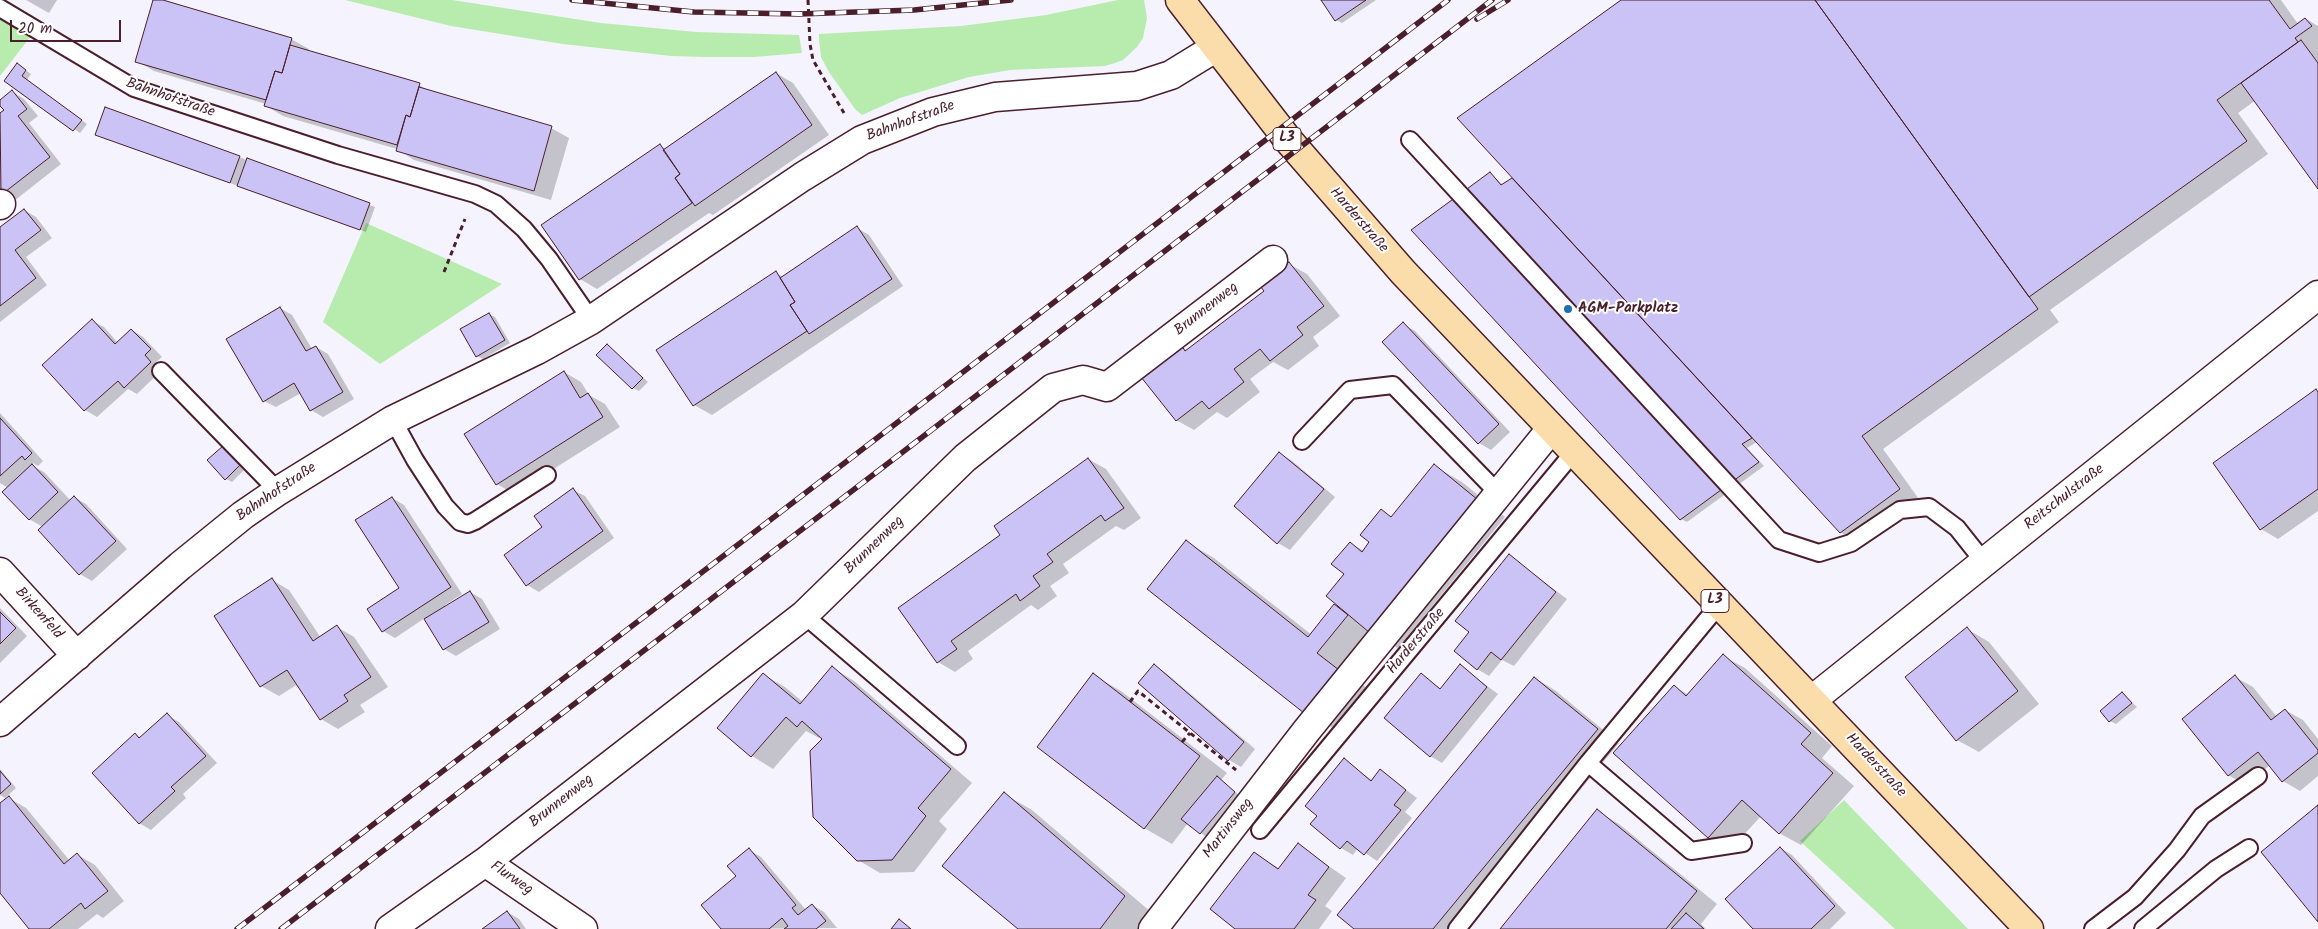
<!DOCTYPE html>
<html>
<head>
<meta charset="utf-8">
<style>
  body { margin:0 }
  #map { position:relative; width:2318px; height:929px; overflow:hidden; background:#f5f3fd; font-family:Kalam,sans-serif }
  canvas { display:block }
  .scale { position:absolute; left:10px; top:20px; width:111px; height:22px; box-sizing:border-box; border:2px solid #4a1f2b; border-top:0; padding-left:6px; font-size:15px; line-height:18px; white-space:nowrap; color:#4a1f2b; -webkit-text-stroke:4px #fff; paint-order:stroke }
</style>
</head>
<body>
<div id="map">
<canvas width="2318" height="929"></canvas>
<div class="scale">20 m</div>
</div>
<script>
const c = document.querySelector('canvas').getContext('2d');
c.lineJoin = 'round';
function fillPath(path, color) {
  c.fillStyle = color;
  c.fill(path, 'evenodd');
}
function poly(rows) {
  const path = new Path2D();
  for (const r of rows) {
    path.moveTo(r[0], r[1]);
    for (let i = 2; i < r.length; i += 2) path.lineTo(r[i], r[i + 1]);
  }
  return path;
}
function trace(path, color, width, dash) {
  c.strokeStyle = color;
  c.lineWidth = width;
  c.lineCap = dash ? 'butt' : 'round';
  c.setLineDash(dash || []);
  c.stroke(path);
}
function write(font, color, halo, rows, align = 'center') {
  c.font = font + ' Kalam,sans-serif';
  c.lineWidth = 4;
  c.setLineDash([]);
  c.textBaseline = 'middle';
  c.strokeStyle = halo;
  c.fillStyle = color;
  for (const [text, x, y, turn = 0] of rows) {
    c.save();
    c.translate(x, y);
    c.rotate((+turn || 0) * Math.PI / 180);
    c.textAlign = isNaN(turn) ? turn : align;
    if (halo) c.strokeText(text, 0, 0);
    c.fillText(text, 0, 0);
    c.restore();
  }
}
fillPath(poly([
  [345,0,452,0,601,23,696,32,799,35,802,53,754,57,705,57,671,56,563,44,451,26],
  [1118,0,1144,0,1147,18,1143,38,1137,47,1123,60,1115,63,1105,66,1010,70,969,77,900,98,862,115,855,109,829,72,821,57,819,40,819,34,961,26,1046,15],
  [0,17,31,36,0,76],
  [366,223,449,260,502,284,380,364,323,322],
  [1844,800,1968,929,1895,929,1800,841]
]), '#b7ecae');
fillPath(poly([
  [26,0,57,0,49,13],
  [155,0,291,39,309,49,308,52,419,85,433,93,551,128,569,138,551,200,414,160,397,149,283,116,266,106,266,104,154,71,137,61],
  [1323,0,1376,0,1342,23,1336,20],
  [1623,0,2281,0,2298,24,2306,19,2318,26,2318,187,2256,100,2238,113,2268,154,2050,310,2059,322,1883,449,1921,502,1862,544,1840,532,1757,442,1747,448,1764,466,1687,522,1681,519,1490,173,1503,185,1512,179,1518,183],
  [18,65,31,74,27,80,87,124,80,133,6,81],
  [776,73,793,83,829,135,713,215,709,213,597,289,580,279,660,146,666,149],
  [13,92,24,99,38,116,29,123,61,164,14,201,0,192,0,115,6,110,0,101],
  [102,137,239,157,375,207,366,232],
  [24,210,36,217,52,238,26,257,47,285,0,322,0,229],
  [857,228,869,235,903,286,712,415,694,405,658,351,776,273,783,277],
  [1289,264,1307,274,1340,316,1313,337,1319,346,1288,370,1273,362,1250,379,1260,392,1227,418,1217,412,1194,430,1176,420,1182,347,1188,351,1266,291],
  [280,308,292,315,312,349,316,347,328,354,354,399,323,417,311,410,301,393,276,407,264,401],
  [489,314,495,317,510,343,483,359,477,356],
  [92,321,104,327,118,343,132,330,143,337,162,357,156,362,163,369,137,394,128,389,97,417,85,410],
  [1403,324,1415,331,1510,432,1491,450,1479,443,1384,342],
  [607,345,648,382,639,391,633,388],
  [564,372,581,382,589,395,605,404,620,427,514,494,497,484],
  [2316,391,2318,392,2318,511,2278,539,2261,529],
  [0,413,43,461,38,466,33,463,31,465,44,472,71,501,74,497,86,504,127,549,92,581,80,574,40,530,43,527,29,519,8,488,0,483],
  [229,451,246,468,232,482,226,479],
  [1280,454,1291,460,1335,497,1290,550,1278,543],
  [1088,459,1106,469,1141,518,1124,530,1116,526,1063,564,1069,573,1050,586,1057,596,1038,610,1031,605,968,651,973,659,955,672,938,662,1002,535],
  [1434,466,1462,482,1505,517,1398,648,1373,634,1344,670,1366,687,1333,728,1305,712,1187,542,1214,558,1312,635,1336,604,1346,574,1350,543,1364,551,1371,542,1381,511,1392,517],
  [573,490,585,496,614,538,539,592,527,585],
  [392,498,404,505,462,594,445,605,446,607,470,592,482,599,500,629,456,656,444,649,425,618,395,638,383,631,401,589],
  [1509,556,1567,599,1514,666,1502,660,1489,676,1477,669,1471,631],
  [272,580,289,590,321,638,337,627,354,637,388,687,360,705,365,712,338,729,321,719,298,684,279,696,261,686,216,617],
  [0,608,27,636,0,663],
  [1967,629,1989,642,2039,704,1979,752,1957,740],
  [1723,656,1745,668,1832,746,1822,758,1854,786,1801,845,1779,833,1761,816,1730,850,1708,837,1675,687,1689,695],
  [1155,666,1166,673,1255,749,1241,767,1229,760],
  [1460,666,1498,694,1442,763,1430,756,1421,675,1441,689],
  [833,668,854,681,972,783,939,821,947,829,914,872,880,873,858,860,824,739,821,736,819,738,806,731,773,769,752,756,718,728,764,675,785,687,803,702],
  [1093,675,1121,691,1227,773,1221,780,1240,796,1206,837,1188,823,1172,844,1144,828],
  [2235,677,2253,687,2277,717,2285,710,2303,720,2318,739,2318,776,2300,791,2283,781,2270,765,2246,785,2228,775],
  [1535,678,1556,691,1619,743,1465,929,1356,929],
  [2122,693,2137,707,2116,724,2110,721],
  [167,715,179,722,217,763,183,794,186,798,151,830,139,823,136,735,141,738],
  [1344,760,1373,781,1381,771,1417,798,1405,812,1412,818,1377,861,1358,848,1353,855,1341,848,1319,816],
  [0,769,16,788,5,798,0,795],
  [1004,794,1032,810,1152,913,1140,929,1020,929],
  [9,798,26,808,70,861,78,855,95,865,124,901,103,918,97,914,78,929,31,929,0,891,0,805],
  [1597,811,1619,824,1717,904,1701,924,1706,929,1501,929],
  [1298,845,1346,878,1325,906,1332,911,1319,929,1237,929,1254,853,1280,869],
  [1780,848,1792,855,1846,913,1830,929,1755,929],
  [749,850,761,857,806,910,812,905,824,912,837,928,722,929,737,876],
  [507,912,519,919,526,929,484,929]
]), '#0003');
const building = poly([
  [153,0,163,0,292,38,282,73,275,71,266,100,135,62,153,0],
  [1321,0,1366,0,1335,21,1321,0],
  [1621,0,1815,0,2038,309,1862,436,1900,489,1840,533,1457,118,1621,0],
  [1815,0,2269,0,2290,29,2305,18,2312,26,2295,38,2298,42,2217,100,2247,141,2029,297,1815,0],
  [2301,40,2318,63,2318,189,2241,83,2301,40],
  [290,45,420,83,410,117,406,115,397,145,264,106,275,71,282,73,290,45],
  [17,63,26,70,22,76,82,120,73,131,4,81,17,63],
  [776,72,812,125,695,206,675,178,680,174,663,150,776,72],
  [419,87,552,126,534,191,396,151,406,115,410,117,419,87],
  [12,90,27,109,18,116,50,157,1,195,0,113,4,110,0,106,0,100,12,90],
  [105,107,240,156,230,183,95,135,105,107],
  [660,144,680,174,675,178,692,203,579,280,541,225,660,144],
  [247,158,370,203,360,230,237,186,247,158],
  [1490,172,1501,185,1512,178,1752,438,1742,444,1759,462,1680,520,1411,230,1490,172],
  [24,209,41,230,15,250,36,278,0,306,0,227,24,209],
  [857,226,892,279,809,334,790,305,795,302,780,278,857,226],
  [1289,262,1324,306,1297,327,1303,335,1270,361,1260,349,1234,369,1244,382,1209,409,1202,401,1176,421,1141,377,1182,346,1185,351,1264,291,1260,286,1289,262],
  [776,271,795,302,790,305,807,331,693,406,656,350,776,271],
  [280,307,306,351,316,346,343,392,310,411,294,383,263,402,226,339,280,307],
  [489,313,505,340,476,357,460,329,489,313],
  [92,319,115,344,131,329,151,349,145,355,151,362,124,388,118,381,84,411,42,365,92,319],
  [1403,322,1499,424,1478,444,1382,342,1403,322],
  [607,344,643,378,632,389,596,355,607,344],
  [564,371,580,398,588,393,603,417,496,485,464,434,564,371],
  [2316,389,2318,392,2318,489,2260,530,2213,463,2316,389],
  [0,418,32,453,25,460,22,456,0,476,0,418],
  [223,446,241,464,225,480,207,460,223,446],
  [1279,452,1324,489,1277,544,1234,506,1279,452],
  [1088,458,1124,508,1105,521,1101,515,1047,554,1053,562,1033,576,1040,586,1020,601,1016,594,951,641,957,649,937,663,898,608,1000,535,994,526,1088,458],
  [32,464,58,492,29,520,2,492,32,464],
  [1434,464,1478,500,1370,633,1326,596,1344,574,1331,564,1350,542,1362,552,1369,542,1360,535,1381,509,1391,517,1434,464],
  [573,488,603,531,526,586,504,555,542,527,534,516,573,488],
  [74,496,116,541,79,575,38,530,74,496],
  [392,497,451,587,382,632,367,609,399,588,355,520,392,497],
  [1186,540,1308,637,1334,604,1348,615,1317,653,1339,670,1304,713,1147,589,1186,540],
  [1509,554,1556,592,1501,660,1491,652,1477,670,1454,651,1469,632,1455,621,1509,554],
  [272,578,313,641,337,625,371,677,344,695,348,701,320,720,287,670,260,687,214,616,272,578],
  [470,591,489,622,443,650,424,619,470,591],
  [0,612,16,628,0,644,0,612],
  [1967,627,2018,691,1956,741,1905,677,1967,627],
  [1723,654,1811,733,1801,744,1833,773,1779,834,1742,800,1708,838,1613,753,1674,685,1686,696,1723,654],
  [1154,664,1244,742,1228,761,1138,683,1154,664],
  [1460,664,1487,687,1430,757,1384,718,1421,673,1440,689,1460,664],
  [832,666,951,769,918,808,926,816,892,860,857,861,813,817,810,751,822,739,802,721,797,727,786,717,751,757,717,728,763,673,800,704,832,666],
  [1093,673,1200,756,1144,829,1037,747,1093,673],
  [2235,675,2271,720,2285,709,2318,750,2318,753,2282,782,2258,752,2228,776,2182,719,2235,675],
  [1534,677,1598,729,1433,929,1354,929,1337,915,1534,677],
  [2122,692,2132,703,2109,722,2100,711,2122,692],
  [167,713,206,756,171,787,175,791,139,824,92,773,135,733,139,738,167,713],
  [1344,758,1371,781,1380,769,1406,790,1394,805,1401,810,1364,855,1347,841,1340,849,1310,824,1317,816,1305,806,1344,758],
  [0,771,11,784,0,794,0,771],
  [1217,776,1235,792,1200,834,1181,819,1217,776],
  [1004,792,1125,896,1100,929,1018,929,942,866,1004,792],
  [9,796,64,864,77,853,108,891,85,909,81,903,49,929,29,929,0,893,0,803,9,796],
  [2318,805,2318,922,2261,852,2318,805],
  [1597,809,1697,891,1666,929,1500,929,1597,809],
  [1298,843,1329,867,1308,895,1316,900,1294,929,1235,929,1210,909,1254,852,1278,869,1298,843],
  [1780,847,1835,906,1811,929,1753,929,1725,899,1780,847],
  [749,848,796,905,792,908,798,915,812,904,826,921,816,929,784,929,788,926,782,918,769,929,721,929,701,905,736,876,727,866,749,848],
  [507,911,520,929,482,929,507,911],
  [1686,913,1704,929,1671,929,1686,913],
  [899,919,911,929,891,929,899,919]
]);
fillPath(building, '#cbc3f6');
trace(building, '#4a1f2b', 1);
const lane = poly([
  [0,8,134,88,338,155,475,194,496,204,524,229,549,259,591,320],
  [1410,140,1779,540,1819,553,1851,543,1900,510,1929,507,1957,528,1984,562],
  [161,371,278,491],
  [393,420,415,460,445,506,460,522,468,524,475,521,547,475],
  [1302,441,1350,390,1393,385,1499,494],
  [804,615,957,746],
  [1588,763,1691,851,1743,843],
  [1260,830,1573,453],
  [1457,929,1588,763,1719,605],
  [2093,929,2135,897,2177,850,2202,816,2258,776],
  [2143,929,2216,869,2249,848]
]);
const street = poly([
  [0,205,1,204],
  [0,572,77,656],
  [1812,700,2318,295],
  [0,722,180,566,243,515,278,491,393,420,537,350,591,320,802,177,862,140,933,112,995,97,1137,86,1171,75,1215,48],
  [485,862,804,615,965,458,1053,388,1083,380,1107,387,1273,260],
  [390,929,485,862,583,929],
  [1153,929,1307,730,1551,429]
]);
const primary = poly([
  [1180,0,1289,141,1403,272,2029,929]
]);
trace(lane, '#4a1f2b', 20);
trace(street, '#4a1f2b', 31);
trace(primary, '#4a1f2b', 31);
trace(poly([
  [808,0,810,44,813,60,844,113],
  [444,272,465,219],
  [1130,702,1138,691,1236,770],
  [1182,742,1190,733]
]), '#4a1f2b', 3, [5, 4]);
trace(lane, '#fff', 16);
trace(street, '#fff', 28);
trace(primary, '#fbddab', 28);
const rail = poly([
  [572,0,694,12,799,14,914,10,1011,0],
  [1477,19,1508,0],
  [237,929,1448,0],
  [281,929,1492,0]
]);
trace(rail, '#4a1f2b', 5.5);
trace(rail, '#fff', 4, [11]);
for (const [x, y, r, color] of [
  [1568,309,5,"#1f6fb2"]
]) {
  const dot = new Path2D();
  dot.arc(x, y, r, 0, 2 * Math.PI);
  c.fillStyle = color;
  c.fill(dot);
  trace(dot, '#fff', 2);
}
for (const [x, y, w] of [
  [1287,139,28],
  [1715,601,28]
]) {
  const box = new Path2D();
  box.roundRect(x - w / 2, y - 11.5, w, 23, 4);
  c.fillStyle = '#fff';
  c.fill(box);
  trace(box, '#4a1f2b', 1);
}
write('bold 14px', '#4a1f2b', null, [
  ["L3",1287,139],
  ["L3",1715,601]
]);
write('15px', '#4a1f2b', '#fff', [
  ["Bahnhofstraße",170,99,19],
  ["Bahnhofstraße",911,122,-20],
  ["Harderstraße",1358,221,49],
  ["Brunnenweg",1207,310,-38],
  ["Bahnhofstraße",277,493,-34],
  ["Reitschulstraße",2065,498,-38],
  ["Brunnenweg",875,546,-44],
  ["Birkenfeld",38,614,48],
  ["Harderstraße",1417,642,-50],
  ["Harderstraße",1875,766,47],
  ["Brunnenweg",562,802,-38],
  ["Martinsweg",1229,829,-52],
  ["Flurweg",511,879,34]
]);
write('bold 15px', '#4a1f2b', '#fff', [
  ["AGM-Parkplatz",1578,309]
], 'left');
</script>
</body>
</html>
